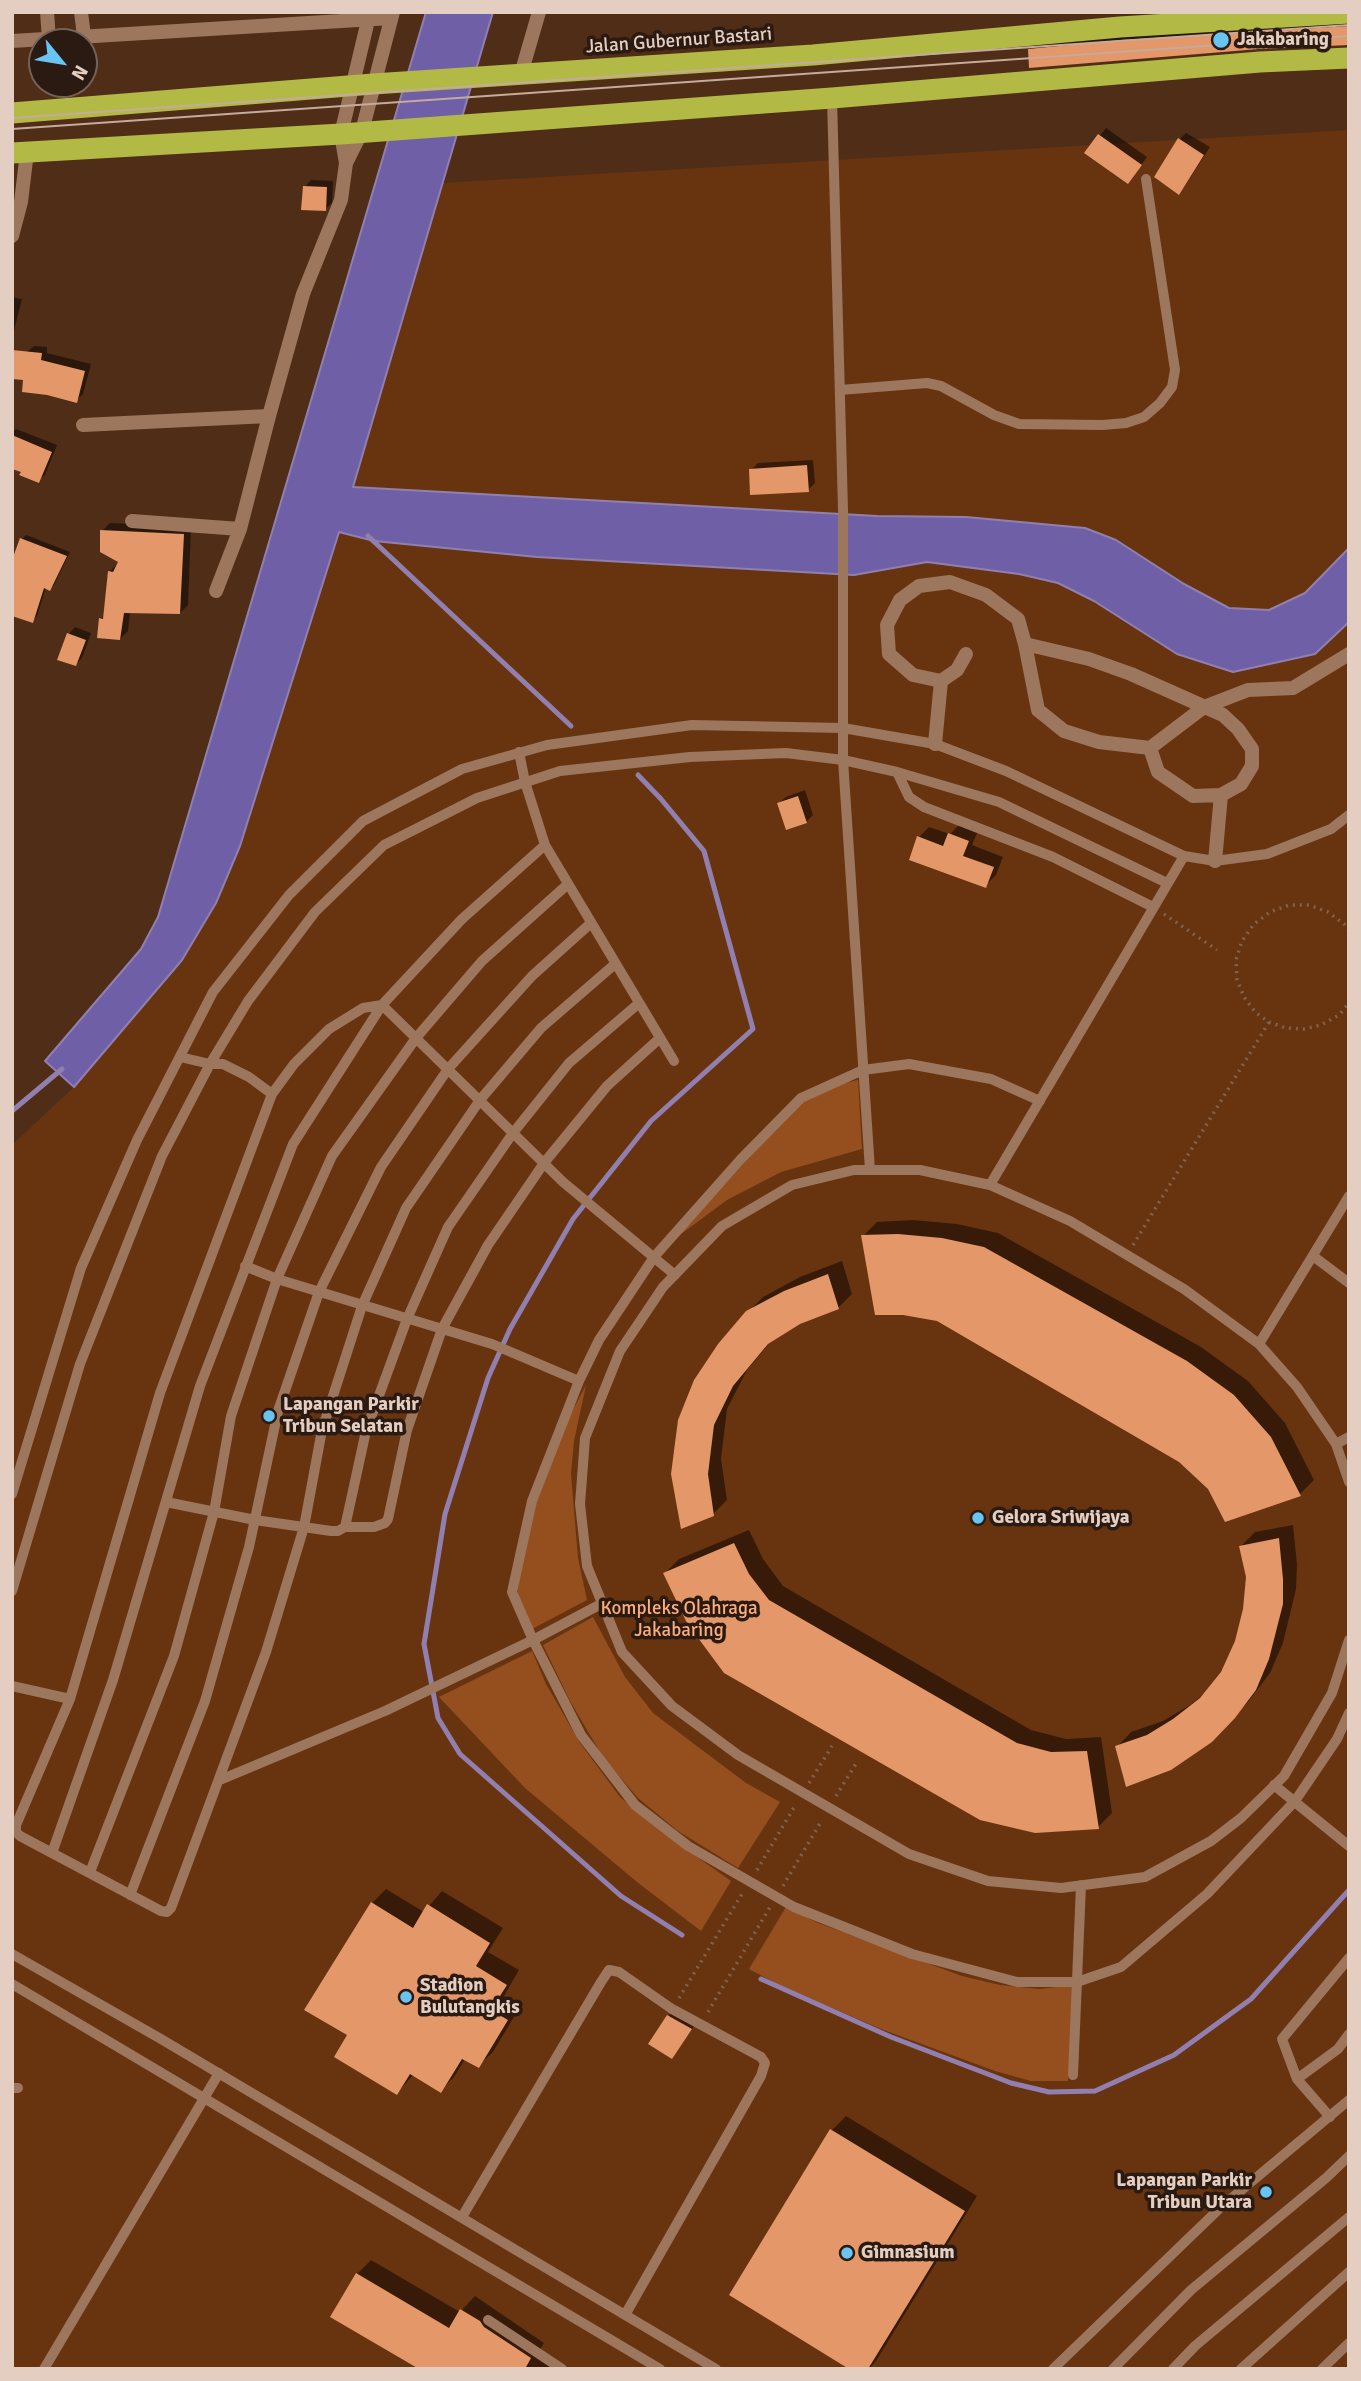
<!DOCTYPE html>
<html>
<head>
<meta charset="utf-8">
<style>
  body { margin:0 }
  #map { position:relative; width:1361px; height:2381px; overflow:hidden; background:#502d17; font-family:Signika,sans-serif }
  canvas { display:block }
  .frame { position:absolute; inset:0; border:14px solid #e4cec1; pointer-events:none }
  .north { position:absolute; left:28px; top:28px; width:70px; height:70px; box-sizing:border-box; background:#2a1a11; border:2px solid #746257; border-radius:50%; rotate:120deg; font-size:19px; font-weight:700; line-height:28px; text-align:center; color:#e4cec1 }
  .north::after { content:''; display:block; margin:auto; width:24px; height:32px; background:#69c4f1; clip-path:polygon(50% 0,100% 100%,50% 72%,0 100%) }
</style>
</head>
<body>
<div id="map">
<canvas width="1361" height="2381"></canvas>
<div class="frame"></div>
<div class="north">N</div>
</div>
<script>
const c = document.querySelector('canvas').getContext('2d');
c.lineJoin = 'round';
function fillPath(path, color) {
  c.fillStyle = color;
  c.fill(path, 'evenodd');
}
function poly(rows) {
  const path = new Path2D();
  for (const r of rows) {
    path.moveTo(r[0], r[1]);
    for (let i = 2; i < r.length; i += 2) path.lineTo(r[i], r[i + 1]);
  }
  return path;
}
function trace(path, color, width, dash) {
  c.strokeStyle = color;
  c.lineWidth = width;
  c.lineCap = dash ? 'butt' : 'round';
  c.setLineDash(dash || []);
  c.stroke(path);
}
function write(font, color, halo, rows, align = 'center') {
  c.font = font + ' Signika,sans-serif';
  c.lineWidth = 7;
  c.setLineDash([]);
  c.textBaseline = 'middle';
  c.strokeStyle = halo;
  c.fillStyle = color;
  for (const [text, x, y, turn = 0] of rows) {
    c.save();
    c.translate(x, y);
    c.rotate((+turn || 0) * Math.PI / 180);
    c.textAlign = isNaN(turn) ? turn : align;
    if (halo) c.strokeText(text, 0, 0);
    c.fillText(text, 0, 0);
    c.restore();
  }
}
fillPath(poly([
  [1349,130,1349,2369,12,2369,12,1145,74,1087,182,960,216,903,240,846,339,532,442,183]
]), '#68340f');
fillPath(poly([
  [858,1080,862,1149,781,1172,727,1200,677,1237,798,1104,836,1085],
  [586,1385,574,1441,571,1474,578,1558,587,1600,532,1629,522,1609,515,1580,528,1524,558,1438],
  [593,1617,625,1677,653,1713,746,1783,780,1802,738,1868,678,1831,638,1798,603,1757,570,1701,543,1645],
  [532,1651,546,1684,580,1743,620,1797,672,1839,731,1881,701,1931,637,1882,525,1788,439,1697],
  [786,1907,818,1923,962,1976,1000,1985,1039,1989,1075,1985,1068,2081,1031,2081,995,2071,881,2029,781,1986,749,1969]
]), '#954f1e');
const water = poly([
  [426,12,493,12,353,487,877,516,966,517,1085,528,1116,540,1184,584,1229,608,1269,610,1305,593,1349,548,1349,622,1315,654,1233,672,1177,654,1094,601,1058,583,1019,574,927,562,854,575,537,557,374,541,339,532,240,846,216,903,182,960,74,1087,45,1061,141,949,158,917,426,12]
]);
fillPath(water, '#6e5fa7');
trace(water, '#9180af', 2);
fillPath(poly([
  [1349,14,1349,43,1029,49,1044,35],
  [1106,128,1147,157,1134,175,1087,152],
  [1186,133,1210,147,1185,186,1179,193,1156,179,1180,139],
  [311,180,333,181,332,203,325,209,305,187],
  [12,297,22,299,12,338],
  [34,346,47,347,47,353,91,364,83,394,76,401,27,352],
  [16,429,57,445,45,475,38,481,23,471,12,467,12,432],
  [813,460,815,483,808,490,751,470,758,463],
  [110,523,191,527,188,605,180,613,130,612,128,631,120,639,101,619,105,615,110,571,120,562,102,531],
  [26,535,70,552,54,585,49,589,46,587,37,616,32,621,22,539],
  [75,627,91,633,82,658,76,664,69,634],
  [805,790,813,815,806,822,779,803,786,797],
  [960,824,978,831,972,845,1003,857,996,875,985,886,919,837,929,827,950,834],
  [913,1220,957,1224,998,1233,1201,1347,1248,1381,1285,1423,1314,1480,1300,1494,1210,1488,1180,1460,863,1236,877,1222],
  [842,1261,852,1294,838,1308,799,1323,772,1340,747,1370,727,1409,721,1459,727,1500,713,1514,682,1526,748,1312,763,1297,800,1277],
  [1293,1525,1297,1564,1296,1589,1283,1643,1270,1673,1248,1702,1211,1740,1117,1747,1131,1732,1163,1721,1190,1705,1209,1690,1223,1673,1237,1642,1245,1609,1248,1577,1241,1546,1255,1532],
  [749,1530,763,1559,783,1586,1031,1730,1066,1739,1101,1737,1112,1813,1098,1827,665,1573,679,1559],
  [386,1889,424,1912,442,1891,503,1928,488,1952,519,1970,504,1996,521,2005,493,2052,478,2066,465,2059,454,2077,440,2091,414,2074,397,2093,349,2035,372,1903],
  [675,2009,697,2022,672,2057,668,2016],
  [846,2116,977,2196,876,2361,869,2369,852,2369,731,2295,832,2130],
  [371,2260,460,2312,475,2296,544,2343,536,2356,558,2369,422,2369,357,2274]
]), '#0007');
trace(poly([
  [368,536,571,726],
  [638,775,661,799,704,851,753,1029,651,1121,573,1219,510,1329,488,1378,445,1514,424,1644,438,1718,460,1754,621,1896,682,1935],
  [12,1111,62,1069],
  [761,1979,891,2037,1011,2083,1049,2092,1095,2091,1174,2055,1251,1999,1349,1890]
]), '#9180af', 5);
fillPath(poly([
  [1349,26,1349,45,1259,49,1029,68,1028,49,1121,40],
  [1098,134,1142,165,1128,184,1084,153],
  [1178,138,1204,155,1179,195,1154,177],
  [303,186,327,187,326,211,301,210],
  [12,350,42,353,41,360,85,371,77,403,47,395,22,392,23,380,12,379],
  [12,435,52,452,39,483,19,475,21,472,12,469],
  [807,465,809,492,750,495,749,469],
  [100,530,184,534,180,614,124,613,120,640,97,638,99,618,103,619,108,571,113,572,118,562,100,552],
  [20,538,67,556,50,591,44,588,33,623,12,616,12,560],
  [67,633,86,640,76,666,57,660],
  [798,796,807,823,786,830,777,803],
  [948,833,969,841,963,856,994,867,986,888,909,860,917,836,943,846],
  [898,1234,942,1238,984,1247,1187,1361,1234,1395,1271,1437,1301,1496,1225,1522,1208,1489,1179,1462,937,1321,903,1315,875,1315,861,1235],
  [828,1274,839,1309,800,1324,768,1344,733,1386,714,1425,708,1474,714,1516,681,1529,671,1474,678,1420,694,1380,718,1344,746,1311,784,1291],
  [1279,1538,1283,1579,1283,1604,1269,1659,1256,1690,1235,1718,1212,1742,1171,1770,1126,1787,1115,1746,1147,1735,1173,1719,1200,1698,1221,1672,1235,1641,1243,1609,1246,1577,1239,1546],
  [734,1543,749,1574,769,1600,1017,1743,1051,1752,1087,1751,1099,1829,1035,1833,980,1820,724,1673,687,1623,663,1573],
  [371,1902,413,1928,427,1904,490,1943,476,1966,507,1985,491,2010,508,2020,479,2068,462,2059,441,2093,410,2074,397,2095,334,2057,347,2035,304,2010],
  [667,2015,692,2029,672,2059,648,2044],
  [830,2129,965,2211,868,2369,849,2369,729,2295],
  [356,2273,449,2328,460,2309,480,2321,484,2327,531,2358,525,2369,419,2369,330,2317]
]), '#e49768');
trace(poly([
  [1164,914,1217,950],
  [1349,931,1344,924,1328,912,1309,905,1289,905,1270,912,1254,924,1242,941,1236,960,1237,980,1244,997,1255,1012,1269,1022,1286,1028,1304,1029,1321,1025,1339,1015,1349,1003],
  [1133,1245,1269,1022],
  [809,1783,832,1746],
  [836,1796,857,1762],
  [757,1870,796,1804],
  [783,1886,822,1820],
  [679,1998,742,1894],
  [708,2012,770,1907]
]), '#81624f', 3.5, [2, 5]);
trace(poly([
  [832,98,843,510,843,760,870,1170],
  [840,390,927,383,941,386,994,415,1019,424,1103,425,1126,423,1144,417,1160,403,1172,387,1175,370,1146,179],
  [519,752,525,782,545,845],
  [897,772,909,797,924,807,1053,857,1153,907],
  [615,964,541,1028,480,1100,406,1208,362,1306,322,1430,304,1527,266,1652,171,1908,167,1912,161,1911,52,1853,113,1680,200,1386,293,1144,382,1005,462,919,545,845,674,1061],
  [180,1057,210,1064,223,1064,249,1077,272,1094],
  [1040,1101,991,1079,909,1064,863,1070,801,1098,741,1159,654,1257,599,1340,579,1381,532,1501,512,1592,533,1640,581,1735,635,1805,688,1846,794,1907,912,1954,1017,1982,1077,1982,1121,1967,1207,1894,1295,1801,1337,1739,1349,1713],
  [990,1185,1184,856],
  [1313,1256,1349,1283],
  [245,1266,277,1279,492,1344,579,1381],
  [1259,1344,1349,1196],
  [1336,1444,1349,1437],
  [1349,1482,1336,1444,1297,1387,1259,1344,1184,1289,1070,1221,990,1185,920,1170,854,1170,792,1185,722,1226,663,1287,620,1351,585,1438,580,1504,587,1566,622,1652,672,1706,738,1755,909,1854,988,1881,1061,1888,1145,1877,1211,1841,1241,1818,1284,1776,1332,1693,1349,1640],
  [12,1494,81,1268,137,1140,213,992,289,895,363,821,462,769,547,745,692,725,843,728,935,744,1006,771,1184,856,1215,861,1267,854,1331,829,1349,815],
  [166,1502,255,1520,331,1531,338,1531,345,1527,366,1431,407,1319,448,1227,513,1133,569,1063,638,1004],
  [345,1527,374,1527,385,1523,388,1519,407,1430,442,1329,488,1245,544,1163,607,1086,660,1038],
  [12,1591,80,1364,162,1156,210,1064,248,1001,315,912,384,845,477,798,560,771,690,757,786,753,843,760,897,772,999,802,1167,883],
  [12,1686,70,1699],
  [220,1780,385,1711,533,1640,601,1604],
  [1274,1785,1349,1846],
  [52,1853,20,1836,16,1832,16,1825,70,1699,160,1393,272,1094,294,1064,329,1029,363,1008,382,1005,563,1182,675,1275],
  [90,1872,174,1656,214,1512,231,1416,277,1279,332,1156,416,1038,482,961,568,884],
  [130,1895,205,1701,249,1547,278,1411,319,1292,381,1167,448,1069,532,976,591,923],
  [12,1954,161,2039,716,2369],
  [12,1984,660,2369],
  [1073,2075,1081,1885],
  [1297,2079,1338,2049,1349,2034],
  [12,2088,18,2088],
  [1330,2117,1297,2079,1282,2039,1349,1958],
  [462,2217,601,1982,609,1970,619,1972,672,2009,761,2057,765,2063,761,2076,625,2315],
  [488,2320,562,2369],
  [44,2369,219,2073],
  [1053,2369,1220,2208,1349,2100],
  [1113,2369,1191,2290,1326,2178,1349,2156],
  [1173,2369,1195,2346,1349,2217],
  [1241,2369,1349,2272],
  [1322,2369,1349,2343]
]), '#9d765e', 10);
trace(poly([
  [47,12,49,39],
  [81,12,84,36],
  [12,41,391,18],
  [521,74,539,12],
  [346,163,362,131,393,12],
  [12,236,21,202,27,152],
  [83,425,269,416,303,294,341,200,346,163,341,134,370,12],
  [132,521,240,529],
  [216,591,240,529,269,416],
  [1025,644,1089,659,1131,674,1223,715,1238,729,1252,749,1252,766,1241,784,1221,795,1193,796,1158,772,1150,748],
  [966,654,957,670,941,681,913,675,889,654,887,625,900,600,919,586,950,582,986,595,1018,619,1025,644,1038,710,1064,731,1099,742,1150,748,1204,707,1248,690,1293,688,1349,654],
  [935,744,941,681],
  [1215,861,1221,795]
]), '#9d765e', 14);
trace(poly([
  [12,113,373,84,813,55,1120,27,1349,13],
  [12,153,341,134,832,98,1260,62,1349,58]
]), '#b3b945', 21);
trace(poly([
  [12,118,1349,25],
  [12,129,1349,36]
]), '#c4ab9c', 2);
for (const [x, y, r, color] of [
  [1221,40,9,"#69c4f1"],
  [269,1416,7,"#69c4f1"],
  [978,1518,7,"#69c4f1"],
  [406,1997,7,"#69c4f1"],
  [1266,2192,7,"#69c4f1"],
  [847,2253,7,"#69c4f1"]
]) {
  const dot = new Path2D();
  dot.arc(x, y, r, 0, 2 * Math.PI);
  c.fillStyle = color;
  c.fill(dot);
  trace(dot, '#2a1a11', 2.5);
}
write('bold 19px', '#e4cec1', '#2a1a11', [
  ["Jakabaring",1237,40],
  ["Lapangan Parkir",283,1405],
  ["Tribun Selatan",283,1427],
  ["Gelora Sriwijaya",992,1518],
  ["Stadion",420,1986],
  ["Bulutangkis",420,2008],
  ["Lapangan Parkir",1252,2181,"right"],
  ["Tribun Utara",1252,2203,"right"],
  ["Gimnasium",861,2253]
], 'left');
write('19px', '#e4cec1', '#2a1a11', [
  ["Jalan Gubernur Bastari",679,41,-4]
]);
write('19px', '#fdad7c', '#2a1a11', [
  ["Kompleks Olahraga",679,1609],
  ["Jakabaring",679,1631]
]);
</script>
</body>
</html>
